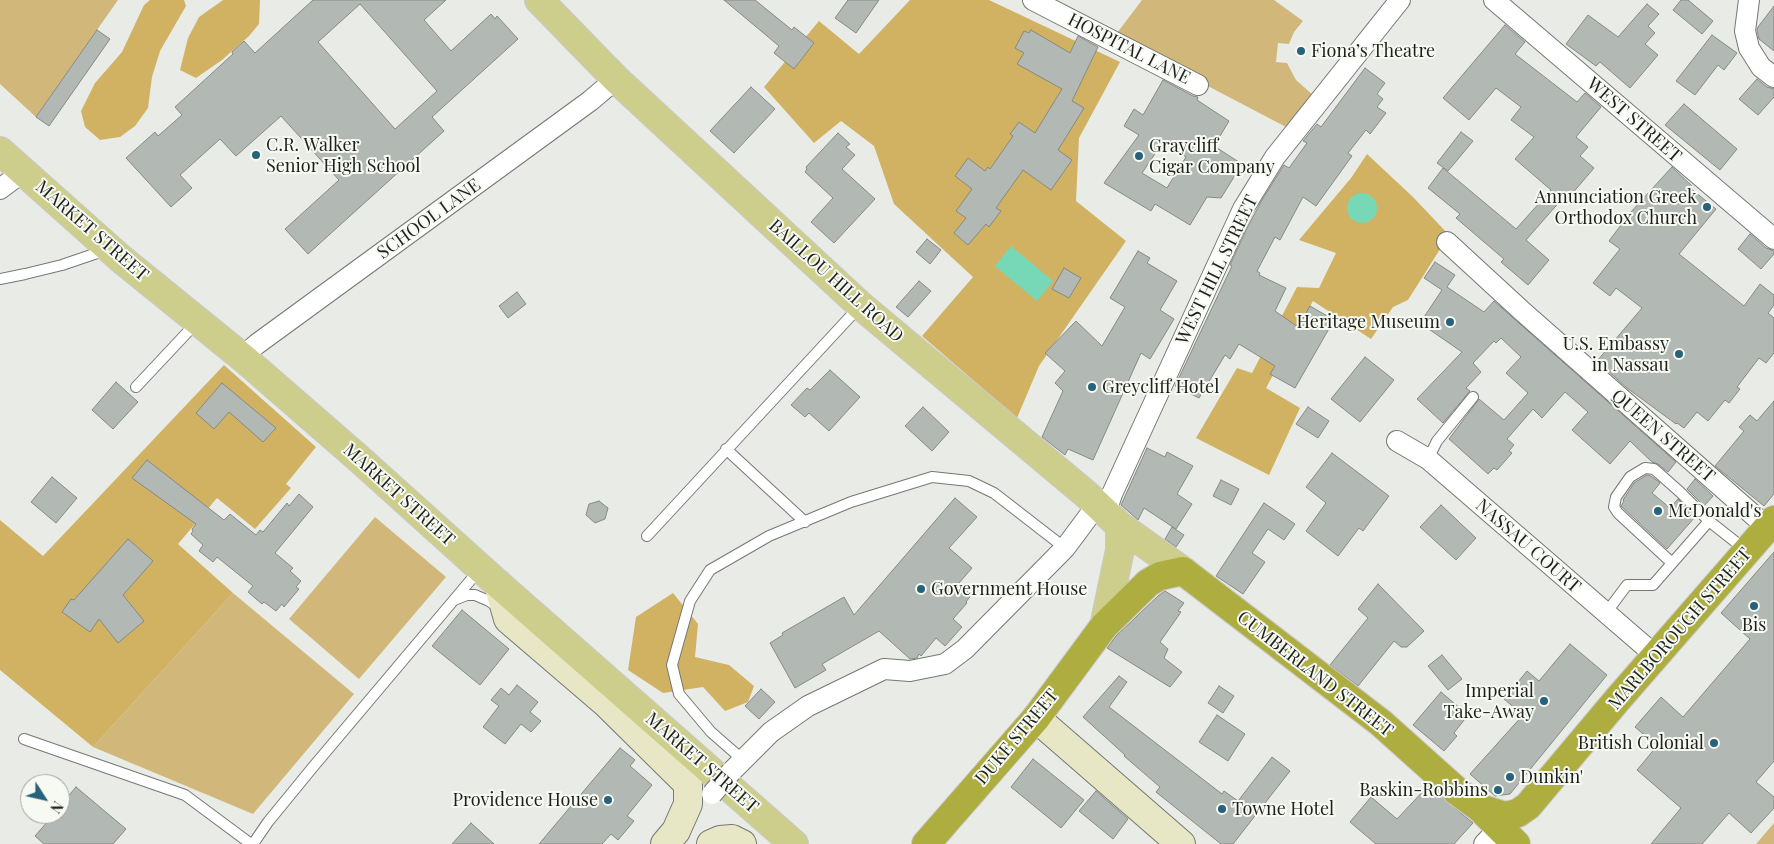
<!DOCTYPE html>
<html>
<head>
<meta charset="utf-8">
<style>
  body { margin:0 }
  #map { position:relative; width:1774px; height:844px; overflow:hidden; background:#e9ece6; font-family:"Playfair Display",serif }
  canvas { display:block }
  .north { position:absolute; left:20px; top:774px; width:50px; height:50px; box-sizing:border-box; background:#f6faf3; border:1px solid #a0a39e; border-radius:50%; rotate:125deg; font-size:14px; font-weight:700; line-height:20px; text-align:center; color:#1f201e }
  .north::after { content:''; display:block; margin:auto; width:18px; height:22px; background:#27617a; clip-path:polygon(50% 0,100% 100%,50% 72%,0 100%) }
</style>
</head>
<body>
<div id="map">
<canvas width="1774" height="844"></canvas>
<div class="north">N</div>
</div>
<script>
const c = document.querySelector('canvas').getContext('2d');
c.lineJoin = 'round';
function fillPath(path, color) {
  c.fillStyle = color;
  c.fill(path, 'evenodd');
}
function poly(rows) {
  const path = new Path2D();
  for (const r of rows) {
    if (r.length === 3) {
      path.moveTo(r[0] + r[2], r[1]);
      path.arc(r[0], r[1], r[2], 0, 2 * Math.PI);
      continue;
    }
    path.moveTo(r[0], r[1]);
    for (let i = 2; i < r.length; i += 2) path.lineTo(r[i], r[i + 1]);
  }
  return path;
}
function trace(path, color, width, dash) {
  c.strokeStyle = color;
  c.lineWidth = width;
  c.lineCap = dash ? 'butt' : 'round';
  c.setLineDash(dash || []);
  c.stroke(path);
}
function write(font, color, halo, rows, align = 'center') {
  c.font = font + ' "Playfair Display",serif';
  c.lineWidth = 4;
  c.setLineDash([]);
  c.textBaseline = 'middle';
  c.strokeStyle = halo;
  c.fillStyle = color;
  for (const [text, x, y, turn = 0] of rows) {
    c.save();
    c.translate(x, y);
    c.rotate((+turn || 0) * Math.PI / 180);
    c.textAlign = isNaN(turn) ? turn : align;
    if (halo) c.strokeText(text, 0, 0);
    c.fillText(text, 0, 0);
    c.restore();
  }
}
fillPath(poly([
  [0,0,118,0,36,117,0,84],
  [1142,0,1274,0,1303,21,1294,32,1289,44,1278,43,1276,62,1287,63,1296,80,1313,95,1288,128,1114,37],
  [375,517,446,577,359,679,289,619],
  [233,593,354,694,253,814,93,747],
  [1774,823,1774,844,1756,844]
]), '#d1b87a');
fillPath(poly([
  [150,0,184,0,186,6,160,51,152,77,148,108,135,126,120,137,100,140,85,127,81,111,95,83,122,52,144,5],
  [223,0,260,0,259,24,249,36,222,60,196,78,180,70,188,38,199,17],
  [910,0,989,0,1120,62,1079,138,1076,201,1126,241,1039,366,1017,418,922,336,973,277,894,204,874,146,841,121,814,143,764,87,819,21,859,54],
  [1367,154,1413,197,1449,235,1408,300,1393,307,1371,339,1313,301,1266,388,1300,408,1269,475,1196,438,1237,368,1252,373,1297,287,1319,288,1336,253,1299,240,1351,178],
  [224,365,316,447,286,484,291,488,255,529,217,498,178,544,233,593,93,747,0,670,0,520,43,556],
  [673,593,698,624,695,657,729,665,754,686,748,702,725,711,703,687,663,693,628,670,636,617]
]), '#d1b263');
fillPath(poly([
  [1362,208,15],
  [1011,246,1053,281,1037,301,995,266]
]), '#77d8b7');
const building = poly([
  [313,0,446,0,424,20,451,51,491,14,495,19,497,16,518,39,432,117,444,131,308,254,285,229,339,180,281,116,236,156,220,139,180,175,192,188,171,207,126,158,155,132,158,136,182,115,175,107,233,54,232,52,244,41,255,53,313,0],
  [360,4,437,91,395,129,318,42,360,4],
  [724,0,755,0,792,30,794,27,814,43,794,69,774,53,779,46,724,0],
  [848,0,879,0,856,33,835,18,848,0],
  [1681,0,1688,0,1713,21,1702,34,1673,10,1681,0],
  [1647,4,1659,14,1648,26,1655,33,1645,44,1658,55,1630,88,1600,62,1596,66,1566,44,1588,15,1618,37,1647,4],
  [1774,6,1774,51,1759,39,1757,30,1758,27,1774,6],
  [1505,25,1525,42,1515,54,1577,102,1585,93,1601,107,1576,137,1588,147,1580,156,1594,168,1565,202,1562,199,1526,240,1549,260,1528,285,1501,262,1504,259,1456,218,1460,214,1428,188,1443,168,1516,229,1551,190,1515,159,1534,137,1511,120,1521,107,1496,88,1469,120,1443,98,1505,25],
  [97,30,110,39,49,126,36,117,97,30],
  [1031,30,1070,53,1078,36,1098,47,1072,101,1084,108,1058,150,1072,160,1051,190,1023,170,996,208,1001,211,989,227,986,224,968,245,954,233,966,218,956,211,972,189,955,176,968,158,985,171,988,167,990,169,1013,136,1010,134,1019,122,1035,133,1062,89,1017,64,1024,53,1015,48,1024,31,1029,33,1031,30],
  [1712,35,1737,53,1724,70,1718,65,1695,95,1676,81,1712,35],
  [1365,68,1385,83,1377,94,1383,99,1377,107,1386,113,1370,134,1366,130,1348,153,1352,156,1316,206,1303,197,1280,240,1275,237,1257,271,1260,273,1259,275,1286,288,1275,311,1298,327,1310,306,1334,320,1295,388,1270,374,1275,366,1239,344,1230,359,1225,355,1199,398,1175,386,1232,266,1230,265,1248,226,1262,200,1284,165,1289,168,1307,143,1303,141,1317,124,1321,127,1365,68],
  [1757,79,1767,87,1774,89,1774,97,1758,115,1739,99,1757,79],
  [1163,80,1193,96,1198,97,1197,100,1229,121,1214,146,1242,164,1221,198,1207,197,1190,225,1155,204,1151,211,1104,183,1139,135,1124,126,1134,109,1143,115,1163,80],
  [1163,142,1186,157,1167,188,1142,173,1163,142],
  [751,87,775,109,734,153,710,131,751,87],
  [1684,104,1737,149,1720,170,1665,125,1684,104],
  [1461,132,1473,141,1448,171,1437,163,1461,132],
  [838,133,850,144,846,147,855,155,842,169,875,199,834,243,811,222,833,198,805,172,807,169,806,167,838,133],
  [1672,167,1692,186,1690,188,1716,209,1679,254,1744,306,1760,284,1774,295,1774,305,1768,313,1774,318,1774,353,1766,363,1759,358,1737,387,1740,389,1729,403,1725,400,1708,421,1697,412,1684,428,1677,423,1676,424,1627,388,1597,361,1642,308,1616,288,1610,296,1593,283,1620,249,1609,241,1630,213,1672,167],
  [1750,234,1766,248,1774,251,1774,254,1761,269,1738,249,1750,234],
  [927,239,941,250,930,264,916,252,927,239],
  [1138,251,1150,258,1147,263,1177,281,1160,310,1174,319,1150,359,1141,353,1093,460,1068,449,1065,455,1042,437,1063,391,1055,383,1065,371,1045,353,1076,321,1102,346,1125,307,1110,298,1138,251],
  [1435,262,1455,275,1447,287,1484,312,1494,301,1676,462,1668,472,1658,464,1652,462,1630,441,1610,464,1572,430,1588,412,1565,392,1542,418,1533,409,1507,439,1514,445,1509,451,1512,453,1497,470,1494,468,1488,474,1449,439,1479,399,1504,420,1528,393,1506,373,1521,357,1501,338,1496,343,1494,341,1473,363,1481,372,1466,388,1470,391,1443,423,1417,399,1462,352,1420,323,1442,290,1424,278,1435,262],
  [1064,268,1081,278,1069,298,1052,289,1064,268],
  [919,281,931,291,908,317,896,307,919,281],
  [517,292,526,304,508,318,499,306,517,292],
  [1365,357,1394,380,1360,422,1331,399,1365,357],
  [830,370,860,397,829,431,809,413,805,417,791,405,807,388,810,390,830,370],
  [116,382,138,402,113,429,92,410,116,382],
  [222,383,276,428,263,442,229,412,214,429,196,413,222,383],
  [1774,401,1774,494,1764,506,1715,466,1744,431,1739,427,1750,415,1757,421,1774,401],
  [923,407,949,432,932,451,905,426,923,407],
  [1308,407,1329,421,1318,438,1296,424,1308,407],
  [1147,448,1165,457,1167,452,1193,466,1177,494,1192,504,1176,529,1144,508,1138,520,1121,505,1147,448],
  [1332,453,1389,496,1363,531,1359,528,1338,556,1306,531,1326,503,1306,487,1332,453],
  [147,460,224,520,230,514,256,535,260,530,263,532,287,503,289,506,299,494,313,507,275,553,293,568,290,571,301,581,296,587,299,589,284,607,282,604,276,611,264,602,262,604,248,592,253,586,217,557,213,562,199,551,203,545,191,534,193,531,192,529,196,524,132,478,147,460],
  [1647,475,1651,476,1660,483,1652,493,1670,508,1678,499,1695,517,1667,549,1621,506,1624,501,1623,500,1634,483,1647,475],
  [52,477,77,498,56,523,31,502,52,477],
  [1695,479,1713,496,1704,506,1687,489,1695,479],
  [1221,480,1239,489,1231,505,1213,496,1221,480],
  [955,498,977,517,949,548,972,568,959,583,972,594,966,602,967,603,953,619,962,627,945,646,936,638,921,656,919,654,917,658,910,659,879,631,822,664,826,670,795,688,770,643,783,635,782,633,844,597,854,615,955,498],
  [599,501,608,508,605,519,595,523,586,515,589,504,599,501],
  [1264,503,1295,524,1284,540,1268,529,1252,553,1265,562,1243,594,1216,576,1264,503],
  [1441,505,1476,538,1456,560,1420,527,1441,505],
  [1172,527,1184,535,1176,547,1165,539,1172,527],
  [128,539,153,561,123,595,144,621,118,643,99,619,90,632,62,612,71,599,74,600,128,539],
  [1774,552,1774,761,1756,782,1774,797,1774,808,1751,833,1729,813,1702,844,1651,844,1681,808,1637,770,1657,746,1635,727,1661,697,1683,717,1750,639,1721,613,1774,552],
  [1378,584,1424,631,1407,647,1401,647,1394,641,1358,686,1330,665,1368,618,1358,609,1378,584],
  [1165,591,1184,603,1178,611,1181,612,1160,642,1168,649,1164,658,1182,672,1170,687,1107,648,1116,636,1158,596,1165,591],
  [462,610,509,649,480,685,432,646,462,610],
  [1570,644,1607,675,1510,794,1495,796,1470,774,1523,715,1504,699,1527,671,1539,681,1570,644],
  [1442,655,1462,679,1448,690,1428,666,1442,655],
  [1119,676,1127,682,1109,707,1222,794,1224,791,1238,801,1272,757,1290,771,1233,844,1221,844,1156,792,1160,787,1124,756,1125,755,1083,717,1119,676],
  [517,685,538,702,530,712,541,721,531,732,521,724,505,744,483,727,499,706,491,700,501,688,509,695,517,685],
  [1219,686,1234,696,1223,713,1208,703,1219,686],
  [761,689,775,702,759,719,745,706,761,689],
  [1441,692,1468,715,1454,733,1457,736,1444,751,1413,725,1441,692],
  [1217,715,1245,734,1228,761,1199,742,1217,715],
  [620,748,635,760,630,766,652,785,627,816,634,821,618,840,611,834,602,844,539,844,620,748],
  [1033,759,1084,800,1061,828,1011,787,1033,759],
  [1428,786,1473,823,1454,844,1376,844,1350,822,1371,797,1397,819,1428,786],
  [76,787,126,829,113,844,44,844,35,836,54,814,60,814,60,806,76,787],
  [1096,791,1128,819,1113,839,1079,811,1096,791],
  [471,823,494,844,452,844,471,823]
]);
fillPath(building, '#b2b8b3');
trace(building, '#858a85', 1);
const lane = poly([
  [0,279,25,274,62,265,106,250],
  [136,387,197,322],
  [726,449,805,522],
  [1428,459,1437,441,1473,397],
  [647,536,860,306],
  [1672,563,1618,513,1614,507,1616,497,1630,477,1645,468,1654,469,1680,492,1709,521,1747,551],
  [454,600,467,595,475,595,489,601,498,607],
  [1606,613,1627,585,1653,585,1709,521],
  [24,739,185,795,251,844],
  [743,760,711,732,679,694,672,665,690,601,710,570,769,536,851,502,932,477,969,481,994,493,1065,548],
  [253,844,268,822,313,767,480,569]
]);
const street = poly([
  [1033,0,1198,85],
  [1494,0,1774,239],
  [1749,0,1745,31,1749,48,1761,67,1774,77],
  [0,189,24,171],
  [1447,242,1522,311,1768,528],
  [242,357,257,344,590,101,616,79],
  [1397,441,1428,459,1656,656],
  [1106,512,1112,494,1243,209,1275,157,1400,0],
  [731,772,771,732,808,706,884,669,910,671,945,664,965,649,1065,548,1097,505],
  [1484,844,1499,828]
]);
const secondary = poly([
  [498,584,508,619,606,703,688,784,688,804,676,831,665,844],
  [1036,718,1181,844],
  [711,844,720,840,732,839,742,844]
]);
const primary = poly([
  [539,0,616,79,860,305,1087,495,1120,526,1183,571],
  [0,151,120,258,242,357,357,457,498,584,794,844],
  [1104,626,1120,550,1120,526]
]);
const highway = poly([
  [1480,808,1505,816,1518,813,1528,806,1618,699,1774,520],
  [926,844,1036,718,1104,626,1148,583,1160,576,1183,571,1381,723,1458,792,1480,808,1516,844]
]);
trace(lane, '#757873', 12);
trace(street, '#757873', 22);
trace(secondary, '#757873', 30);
trace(primary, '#c9c9c9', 30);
trace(highway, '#c9c9c9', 30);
trace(lane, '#fff', 10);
trace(street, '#fff', 20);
trace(secondary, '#e7e6c5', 28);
trace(primary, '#cece8c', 28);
trace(highway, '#aead3f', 28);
const streetBridge = poly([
  [712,794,731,772]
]);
trace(streetBridge, '#757873', 22, []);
trace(streetBridge, '#fff', 20);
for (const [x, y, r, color] of [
  [1301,51,5,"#27617a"],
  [256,155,5,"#27617a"],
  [1139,156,5,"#27617a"],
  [1707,207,5,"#27617a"],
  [1450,322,5,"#27617a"],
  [1679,354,5,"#27617a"],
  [1092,387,5,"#27617a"],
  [1658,511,5,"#27617a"],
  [921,589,5,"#27617a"],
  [1754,606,5,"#27617a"],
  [1544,701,5,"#27617a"],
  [1714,743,5,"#27617a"],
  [1510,777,5,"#27617a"],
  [1498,790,5,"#27617a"],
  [608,800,5,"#27617a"],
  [1222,809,5,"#27617a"]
]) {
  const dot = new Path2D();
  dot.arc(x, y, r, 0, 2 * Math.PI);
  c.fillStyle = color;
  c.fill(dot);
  trace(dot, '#f6faf3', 2);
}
write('18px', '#1f201e', '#f6faf3', [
  ["HOSPITAL LANE",1129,49,27],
  ["WEST STREET",1634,120,41],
  ["SCHOOL LANE",429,219,-36],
  ["MARKET STREET",92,231,41],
  ["WEST HILL STREET",1217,270,-64],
  ["BAILLOU HILL ROAD",836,281,42],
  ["QUEEN STREET",1663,436,41],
  ["MARKET STREET",399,495,42],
  ["NASSAU COURT",1528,546,41],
  ["MARLBOROUGH STREET",1680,629,-49],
  ["CUMBERLAND STREET",1315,674,38],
  ["DUKE STREET",1017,737,-50],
  ["MARKET STREET",702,763,41]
]);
write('18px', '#1f201e', '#f6faf3', [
  ["Fiona’s Theatre",1311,51],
  ["C.R. Walker",266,145],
  ["Senior High School",266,166],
  ["Graycliff",1149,146],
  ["Cigar Company",1149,167],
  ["Annunciation Greek",1697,197,"right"],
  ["Orthodox Church",1697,218,"right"],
  ["Heritage Museum",1440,322,"right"],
  ["U.S. Embassy",1669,344,"right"],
  ["in Nassau",1669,365,"right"],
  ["Greycliff Hotel",1102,387],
  ["McDonald's",1668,511],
  ["Government House",931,589],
  ["Bis",1754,625,"center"],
  ["Imperial",1534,691,"right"],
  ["Take-Away",1534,712,"right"],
  ["British Colonial",1704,743,"right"],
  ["Dunkin'",1520,777],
  ["Baskin-Robbins",1488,790,"right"],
  ["Providence House",598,800,"right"],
  ["Towne Hotel",1232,809]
], 'left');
</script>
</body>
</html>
